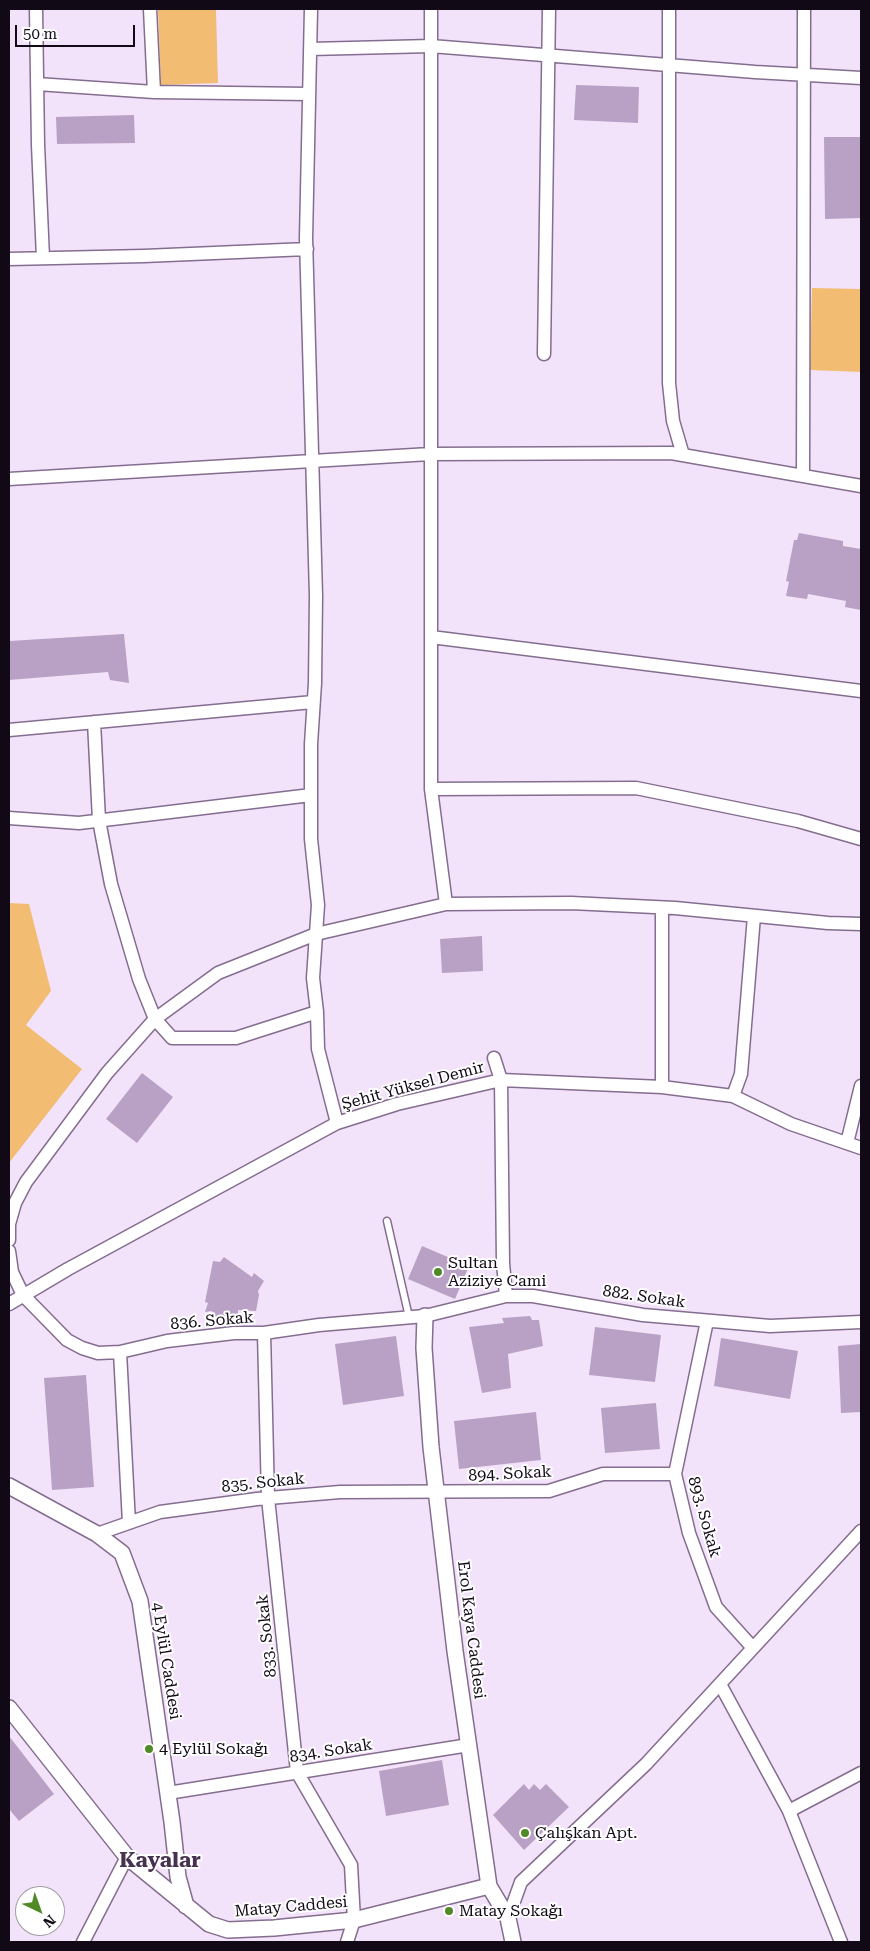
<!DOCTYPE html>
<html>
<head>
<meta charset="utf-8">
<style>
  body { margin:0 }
  #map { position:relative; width:870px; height:1951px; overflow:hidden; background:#f3e3fa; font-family:"Roboto Serif",serif }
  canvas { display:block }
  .frame { position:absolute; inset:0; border:10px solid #120916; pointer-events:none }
  .north { position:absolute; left:15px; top:1886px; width:50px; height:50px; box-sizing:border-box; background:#fff; border:1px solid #a09da2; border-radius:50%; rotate:138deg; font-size:14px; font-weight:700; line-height:20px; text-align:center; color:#120916 }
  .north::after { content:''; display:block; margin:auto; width:18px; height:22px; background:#508a27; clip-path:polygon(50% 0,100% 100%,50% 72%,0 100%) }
  .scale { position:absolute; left:15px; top:25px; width:120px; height:22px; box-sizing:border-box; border:2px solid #120916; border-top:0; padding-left:6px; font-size:15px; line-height:18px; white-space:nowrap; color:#120916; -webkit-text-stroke:4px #fff; paint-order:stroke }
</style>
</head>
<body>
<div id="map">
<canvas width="870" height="1951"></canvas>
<div class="frame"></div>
<div class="north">N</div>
<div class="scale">50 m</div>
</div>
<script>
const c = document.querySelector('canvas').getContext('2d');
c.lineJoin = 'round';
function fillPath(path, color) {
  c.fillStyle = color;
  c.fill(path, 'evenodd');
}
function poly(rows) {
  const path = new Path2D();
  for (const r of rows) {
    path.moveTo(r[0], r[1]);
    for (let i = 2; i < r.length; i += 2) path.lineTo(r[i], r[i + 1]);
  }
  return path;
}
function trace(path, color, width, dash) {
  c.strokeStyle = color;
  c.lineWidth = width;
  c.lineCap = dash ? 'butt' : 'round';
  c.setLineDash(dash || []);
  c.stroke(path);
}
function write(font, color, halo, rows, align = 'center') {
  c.font = font + ' "Roboto Serif",serif';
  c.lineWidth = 4;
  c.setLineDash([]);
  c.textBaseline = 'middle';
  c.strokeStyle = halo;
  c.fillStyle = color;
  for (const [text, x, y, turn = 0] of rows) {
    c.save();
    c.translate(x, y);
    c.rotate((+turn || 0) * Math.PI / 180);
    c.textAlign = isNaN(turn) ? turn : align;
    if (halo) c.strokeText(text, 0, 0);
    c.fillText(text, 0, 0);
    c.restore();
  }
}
fillPath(poly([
  [158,9,216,9,218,83,161,85],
  [812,288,861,289,861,372,810,370],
  [9,903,29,904,51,991,26,1025,82,1069,9,1163]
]), '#f2bd72');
fillPath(poly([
  [576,85,639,87,638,123,574,120],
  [134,115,135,143,57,144,56,117],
  [824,137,861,137,861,218,825,219],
  [799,533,843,541,843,546,861,549,861,610,845,607,846,601,808,594,807,599,786,596,789,582,786,581,794,540,797,540],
  [124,634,129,683,110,680,108,672,9,680,9,641],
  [482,936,483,971,442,973,440,939],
  [142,1073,173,1097,137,1143,106,1119],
  [422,1246,469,1266,455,1299,408,1279],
  [224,1257,252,1277,254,1273,264,1281,258,1291,259,1295,256,1311,238,1310,238,1315,214,1317,212,1311,205,1312,208,1303,205,1302,213,1261,220,1262],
  [530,1316,532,1320,539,1320,543,1346,508,1354,511,1388,482,1393,469,1327,504,1323,502,1318],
  [595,1327,661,1335,655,1382,589,1375],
  [396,1336,404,1396,343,1405,335,1344],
  [721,1338,798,1351,790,1399,714,1386],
  [861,1344,861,1412,841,1413,838,1346],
  [86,1375,94,1487,52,1490,44,1378],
  [656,1403,660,1449,605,1453,601,1408],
  [536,1412,541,1460,459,1469,454,1421],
  [9,1736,54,1794,19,1821,9,1809],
  [442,1760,449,1805,386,1816,379,1771],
  [524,1784,529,1790,534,1784,540,1790,546,1784,569,1807,524,1850,493,1815]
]), '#b9a1c5');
const service = poly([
  [387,1221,409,1317]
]);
const minor = poly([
  [36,9,38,145,43,258],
  [150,9,154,92],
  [311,9,306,238,316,596,315,683,311,744,311,839,318,905,313,978,317,1012,318,1049,337,1123],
  [431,9,431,789,446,904],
  [669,9,669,383,673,421,683,455],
  [310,49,431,46,755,72,861,78],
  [37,84,154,92,309,94],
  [9,259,144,256,307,249],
  [544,354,549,9],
  [803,476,804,9],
  [9,479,430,454,671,453,861,486],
  [431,637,861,691],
  [94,722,99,820,111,884,139,979,155,1019,172,1038,236,1038,317,1012],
  [9,730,313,702],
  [431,789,636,788,798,821,861,839],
  [9,818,79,823,311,795],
  [494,1058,501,1080,503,1263,506,1296],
  [662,1087,662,908],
  [733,1096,741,1074,754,916],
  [847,1143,861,1086],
  [9,1240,9,1224,15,1203,26,1182,107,1073,155,1019,218,973,316,934,446,904,571,903,675,908,828,923,861,924],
  [9,1251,12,1272,23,1295,67,1340,82,1348,98,1353,120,1352,167,1341,234,1333,264,1333,319,1325,425,1316,506,1296,533,1296,643,1315,770,1326,861,1322],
  [9,1304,68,1269,337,1123,397,1104,501,1080,662,1087,733,1096,791,1124,861,1148],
  [707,1321,675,1474,689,1533,716,1607,753,1648],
  [264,1333,268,1498,297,1772,351,1865,354,1920,347,1942],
  [120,1352,129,1523],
  [97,1534,160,1512,257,1499,340,1492,549,1491,603,1474,675,1474],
  [720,1684,789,1811,841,1942],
  [168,1793,469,1745],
  [789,1811,861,1773],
  [508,1918,521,1882,646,1764,861,1531],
  [83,1942,127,1857]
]);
const tertiary = poly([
  [425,1316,424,1348,431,1447,455,1651,489,1886,508,1918,513,1942],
  [9,1486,97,1534,122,1553,140,1601,172,1822,178,1877,186,1906],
  [9,1708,127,1857,209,1924,228,1930,274,1928,354,1920,489,1886]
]);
trace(service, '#846d8f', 9);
trace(minor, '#846d8f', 15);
trace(tertiary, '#846d8f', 18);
trace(service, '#fff', 6);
trace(minor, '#fff', 12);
trace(tertiary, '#fff', 15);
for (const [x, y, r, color] of [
  [438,1272,5,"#508a27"],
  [149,1749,5,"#508a27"],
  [525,1833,5,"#508a27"],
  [449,1911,5,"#508a27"]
]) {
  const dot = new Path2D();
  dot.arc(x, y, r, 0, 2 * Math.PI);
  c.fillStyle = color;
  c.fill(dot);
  trace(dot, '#fff', 2);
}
write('16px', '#120916', '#fff', [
  ["Şehit Yüksel Demir",413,1086,-15],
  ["882. Sokak",644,1297,8],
  ["836. Sokak",212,1321,-5],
  ["894. Sokak",510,1474,-3],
  ["835. Sokak",263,1483,-6],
  ["893. Sokak",704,1517,74],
  ["Erol Kaya Caddesi",471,1630,83],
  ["833. Sokak",267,1636,-96],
  ["4 Eylül Caddesi",166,1661,81],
  ["834. Sokak",331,1751,-9],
  ["Matay Caddesi",291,1907,-5]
]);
write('16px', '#120916', '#fff', [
  ["Sultan",448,1263],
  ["Aziziye Cami",448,1281],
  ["4 Eylül Sokağı",159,1749],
  ["Çalışkan Apt.",535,1833],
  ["Matay Sokağı",459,1911]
], 'left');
write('bold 21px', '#46314f', '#fff', [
  ["Kayalar",160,1861]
]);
</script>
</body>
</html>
